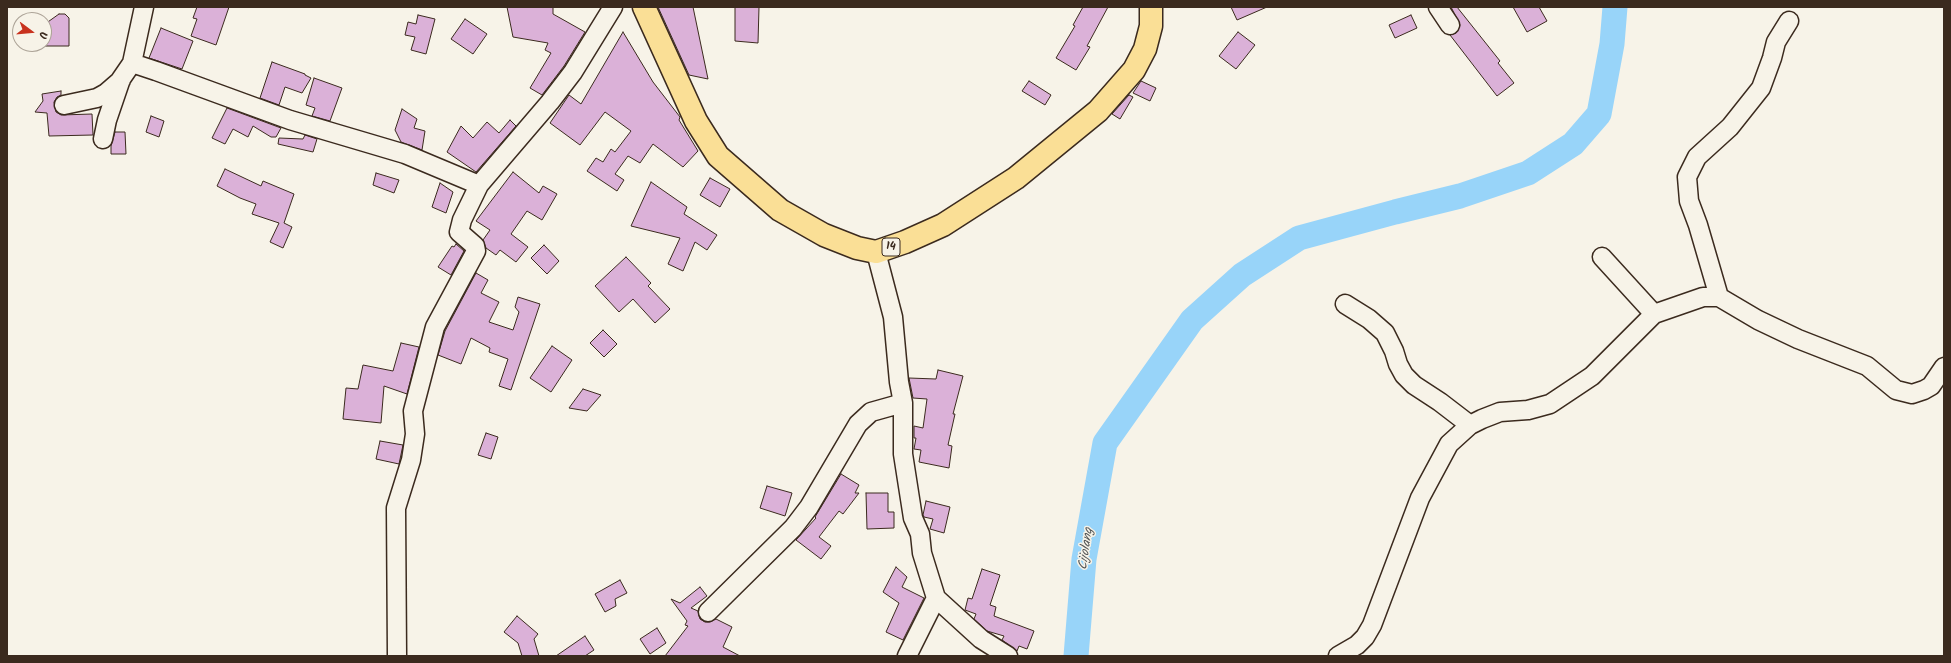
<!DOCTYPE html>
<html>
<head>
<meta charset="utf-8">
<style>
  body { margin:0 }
  #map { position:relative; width:1951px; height:663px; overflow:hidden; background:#f7f3e8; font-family:Kalam,sans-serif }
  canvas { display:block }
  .frame { position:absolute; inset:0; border:8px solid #3b2a1e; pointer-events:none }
  .north { position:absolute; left:12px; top:12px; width:40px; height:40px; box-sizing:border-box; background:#f7f3e8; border:1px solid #aca397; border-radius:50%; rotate:106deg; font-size:11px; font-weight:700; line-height:16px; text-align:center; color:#3b2a1e }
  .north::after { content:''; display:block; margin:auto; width:14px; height:18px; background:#c8321e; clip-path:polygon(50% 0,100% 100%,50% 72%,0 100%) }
</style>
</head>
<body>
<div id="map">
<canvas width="1951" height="663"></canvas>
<div class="frame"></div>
<div class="north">U</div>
</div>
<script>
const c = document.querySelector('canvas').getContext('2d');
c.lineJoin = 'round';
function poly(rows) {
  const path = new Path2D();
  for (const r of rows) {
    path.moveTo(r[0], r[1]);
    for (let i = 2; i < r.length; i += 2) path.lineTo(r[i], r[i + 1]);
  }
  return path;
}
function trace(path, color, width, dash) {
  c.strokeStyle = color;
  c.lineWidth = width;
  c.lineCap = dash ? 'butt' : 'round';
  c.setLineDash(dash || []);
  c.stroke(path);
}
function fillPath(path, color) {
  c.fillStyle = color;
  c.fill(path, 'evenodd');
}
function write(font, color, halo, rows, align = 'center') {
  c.font = font + ' Kalam,sans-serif';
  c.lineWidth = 3;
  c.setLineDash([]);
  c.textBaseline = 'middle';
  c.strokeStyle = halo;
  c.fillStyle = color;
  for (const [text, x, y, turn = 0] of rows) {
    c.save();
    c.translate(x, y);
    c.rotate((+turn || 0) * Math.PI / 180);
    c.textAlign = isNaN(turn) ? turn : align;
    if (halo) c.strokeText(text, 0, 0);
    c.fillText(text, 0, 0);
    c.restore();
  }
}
trace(poly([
  [1076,656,1084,559,1105,443,1192,320,1242,275,1299,238,1395,212,1460,196,1528,173,1573,144,1599,114,1612,44,1615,7]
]), '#98d4f9', 25);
const building = poly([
  [197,7,229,7,216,45,191,36,197,19,193,18,197,7],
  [507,7,553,7,553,14,585,32,564,66,542,95,530,88,551,53,545,50,548,43,513,37,507,7],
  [658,7,693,7,708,79,689,75,658,7],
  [735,7,759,7,758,43,735,41,735,7],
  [1083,7,1108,7,1087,46,1090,47,1076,70,1056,58,1075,26,1073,25,1083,7],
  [1231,7,1267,7,1237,20,1231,7],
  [1451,7,1457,7,1500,61,1498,63,1514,83,1497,96,1450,35,1456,33,1460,25,1451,7],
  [1513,7,1539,7,1547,21,1527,32,1513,7],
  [59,14,65,14,69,18,69,46,45,46,45,24,59,14],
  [418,15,435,19,426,54,411,50,415,37,405,35,408,22,416,24,418,15],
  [1411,15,1417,28,1395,38,1389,25,1411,15],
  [465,19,487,34,473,54,451,39,465,19],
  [161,28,193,41,182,69,149,58,161,28],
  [623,32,653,82,680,117,679,120,698,151,683,167,653,144,640,163,628,156,615,174,624,180,617,191,587,171,596,158,603,162,611,149,615,152,631,131,605,112,580,145,550,123,569,95,581,104,623,32],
  [1238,32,1255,45,1236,69,1219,56,1238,32],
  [272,62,305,74,305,75,311,78,302,93,285,87,279,105,260,98,272,62],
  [314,78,342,88,330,121,312,116,315,108,306,105,314,78],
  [1029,81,1051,95,1045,105,1022,91,1029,81],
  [1141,81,1156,88,1150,101,1133,93,1141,81],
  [61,91,61,95,57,97,54,102,56,112,61,115,92,114,93,135,49,136,47,113,35,112,43,101,42,94,61,91],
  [1129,95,1133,97,1120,119,1112,114,1129,95],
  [227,108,281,128,276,137,271,137,253,126,248,137,233,129,225,144,212,138,227,108],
  [402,109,417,119,414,128,425,131,422,150,401,142,395,130,402,109],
  [151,116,164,121,159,137,146,132,151,116],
  [510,120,516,126,476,172,447,152,461,126,473,138,487,122,499,133,510,120],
  [115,132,125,132,126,154,111,154,111,146,115,132],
  [305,135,317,139,313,152,278,144,279,138,303,139,305,135],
  [225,169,261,186,263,181,294,194,284,223,292,227,283,248,270,242,279,223,252,214,256,204,240,198,217,186,225,169],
  [513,172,539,193,543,186,557,194,542,220,527,211,511,234,528,247,516,262,500,250,496,255,486,248,483,240,490,230,476,221,513,172],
  [376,173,399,180,394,193,373,185,376,173],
  [710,178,730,189,720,207,700,195,710,178],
  [651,182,687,207,684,214,717,235,707,250,695,242,683,271,668,264,680,238,631,226,651,182],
  [440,183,453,192,446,213,432,207,440,183],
  [456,244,464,251,451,275,438,267,452,246,454,247,456,244],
  [544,245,559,261,547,274,531,258,544,245],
  [626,257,651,283,648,286,670,309,655,323,633,299,619,312,595,286,626,257],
  [476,273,488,280,481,293,499,302,489,322,513,330,519,312,515,307,518,297,540,304,511,390,499,386,508,359,489,352,490,348,471,338,461,364,438,355,445,331,476,273],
  [603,330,617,344,604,357,590,343,603,330],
  [401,343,419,347,407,394,384,386,381,423,343,419,346,388,358,389,363,365,393,371,401,343],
  [552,346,572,360,551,392,530,378,552,346],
  [938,370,963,376,953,414,955,414,948,445,952,446,949,468,919,462,921,450,914,449,916,438,914,438,914,426,923,428,927,399,913,398,909,378,936,379,938,370],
  [583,389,601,395,587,411,569,408,583,389],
  [486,433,498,437,491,459,478,455,486,433],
  [380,441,403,445,399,464,376,459,380,441],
  [841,474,859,485,855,493,859,493,843,514,839,511,819,537,831,546,821,559,796,540,816,518,815,517,841,474],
  [767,486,792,493,785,516,760,508,767,486],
  [866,493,888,493,888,512,894,512,894,528,867,529,866,493],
  [926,501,950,507,944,533,930,529,933,519,924,517,923,515,926,501],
  [896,567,907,577,902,587,924,598,903,640,886,632,899,603,883,592,896,567],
  [982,569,1000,575,990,605,996,607,994,616,1034,631,1027,649,1019,646,1017,651,1002,640,1004,636,987,631,974,619,976,614,965,610,968,598,972,599,982,569],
  [620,580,627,593,615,599,616,606,605,612,595,594,620,580],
  [700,587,707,596,691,608,698,611,700,619,705,622,710,622,716,619,732,627,723,647,740,656,665,656,688,626,685,625,687,621,671,599,680,603,700,587],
  [517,616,538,634,534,639,539,656,522,656,518,643,504,632,517,616],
  [657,628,666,643,650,654,640,639,657,628],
  [585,636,594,650,585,656,556,656,585,636]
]);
fillPath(building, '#dbb1d8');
trace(building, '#3b2a1e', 1);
const minor = poly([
  [1438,7,1450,25],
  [132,63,156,71,290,120,405,154,479,185],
  [64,105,97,98,106,93,121,80],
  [103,139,107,120,121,79,132,63,144,7],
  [876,252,893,317,899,382,903,403,903,454,913,518,920,534,922,553,936,598,907,656],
  [1602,257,1654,314],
  [1719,297,1698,225,1689,201,1687,177,1697,157,1730,127,1761,88,1772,58,1776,42,1789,21],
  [1345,304,1369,319,1385,333,1394,351,1398,364,1404,375,1414,385,1440,402,1470,425],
  [936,598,981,639,1008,656],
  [708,612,793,528,809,507,858,424,871,412,903,403],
  [397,656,396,508,411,460,415,434,413,411,435,327,476,251,475,246,459,232,462,220,479,185,550,102,573,72,613,7],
  [1338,656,1357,645,1365,637,1372,625,1420,498,1449,444,1470,425,1482,419,1500,412,1528,410,1550,404,1592,376,1654,314,1703,297,1719,297,1758,320,1798,339,1867,366,1896,390,1912,394,1924,390,1931,386,1944,367]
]);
const highway = poly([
  [644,7,696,121,718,156,780,210,824,235,857,248,876,252,905,242,943,225,1016,178,1098,111,1134,70,1145,49,1151,26,1151,7]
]);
trace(minor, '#3b2a1e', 21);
trace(highway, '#3b2a1e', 25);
trace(minor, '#f7f3e8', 18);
trace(highway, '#fadf96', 22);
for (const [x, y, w] of [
  [891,247,18]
]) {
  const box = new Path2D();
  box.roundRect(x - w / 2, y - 9, w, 18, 3);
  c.fillStyle = '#f7f3e8';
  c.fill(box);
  trace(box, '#3b2a1e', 1);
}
write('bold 11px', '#3b2a1e', null, [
  ["14",891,247]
]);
write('italic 13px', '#525455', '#f7f3e8', [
  ["Cijolang",1087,549,-82]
]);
</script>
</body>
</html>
